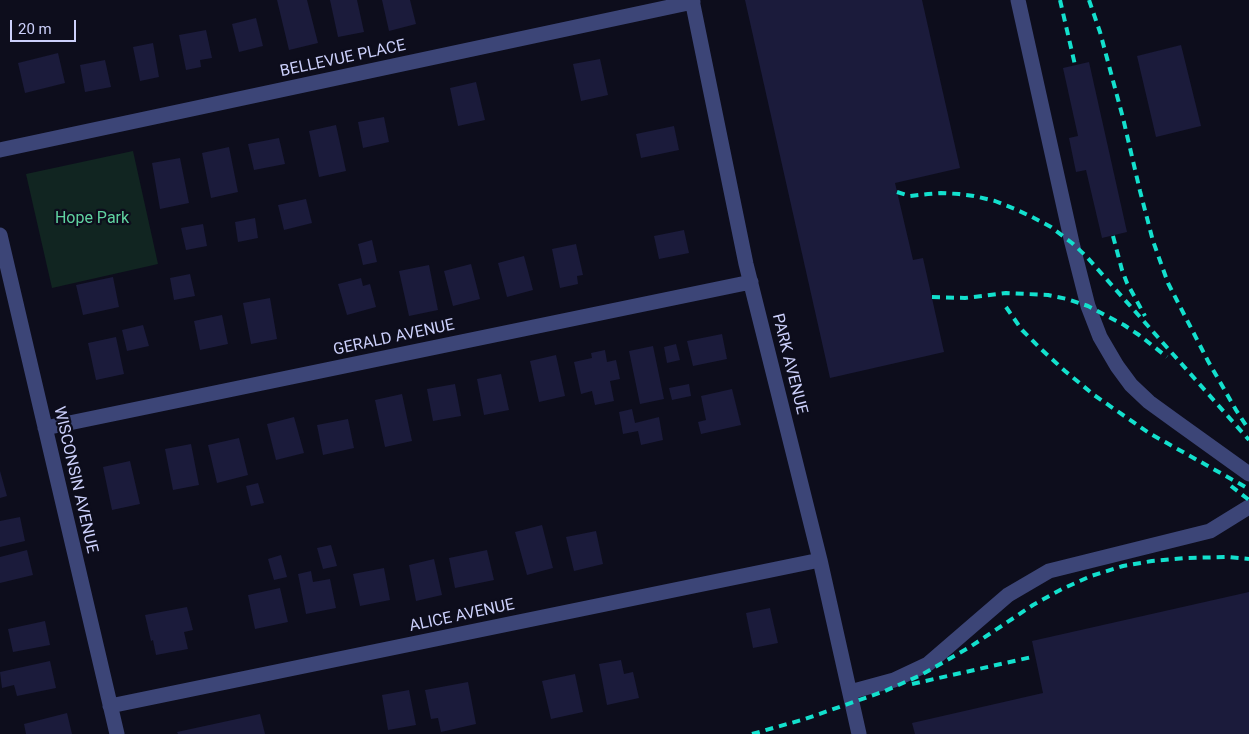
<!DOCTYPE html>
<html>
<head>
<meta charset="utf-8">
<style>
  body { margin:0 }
  #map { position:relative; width:1249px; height:734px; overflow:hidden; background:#0d0d1c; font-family:Roboto,sans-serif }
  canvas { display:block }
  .scale { position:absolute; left:10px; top:20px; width:66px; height:22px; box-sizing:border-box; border:2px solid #ccd0fb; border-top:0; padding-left:6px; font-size:15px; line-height:18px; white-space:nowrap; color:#ccd0fb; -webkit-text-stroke:4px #0d0d1c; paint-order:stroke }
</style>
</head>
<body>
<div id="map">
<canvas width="1249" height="734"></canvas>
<div class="scale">20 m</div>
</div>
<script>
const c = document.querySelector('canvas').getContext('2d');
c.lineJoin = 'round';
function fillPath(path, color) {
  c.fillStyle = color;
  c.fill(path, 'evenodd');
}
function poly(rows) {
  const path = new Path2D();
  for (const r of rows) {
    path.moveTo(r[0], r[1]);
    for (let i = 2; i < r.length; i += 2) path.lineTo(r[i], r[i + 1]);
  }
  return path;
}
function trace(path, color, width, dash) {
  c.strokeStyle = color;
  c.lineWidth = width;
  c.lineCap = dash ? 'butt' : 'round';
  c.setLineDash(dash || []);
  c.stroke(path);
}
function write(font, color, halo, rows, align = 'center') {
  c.font = font + ' Roboto,sans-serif';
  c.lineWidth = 4.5;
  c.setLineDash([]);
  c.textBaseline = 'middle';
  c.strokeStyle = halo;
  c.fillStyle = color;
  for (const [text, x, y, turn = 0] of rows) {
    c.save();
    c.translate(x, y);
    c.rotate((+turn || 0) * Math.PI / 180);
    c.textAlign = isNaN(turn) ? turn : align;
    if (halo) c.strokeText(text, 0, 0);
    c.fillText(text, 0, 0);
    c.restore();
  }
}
fillPath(poly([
  [133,151,158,264,52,288,26,174]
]), '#112521');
fillPath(poly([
  [277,0,307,0,318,43,289,50],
  [330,0,357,0,364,32,338,37],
  [382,0,410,0,416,24,389,31],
  [745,0,922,0,960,168,895,183,913,260,923,258,944,352,830,378],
  [256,18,263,46,239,52,232,24],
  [206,30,212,58,200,60,201,67,186,70,179,35],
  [153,43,159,77,140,81,133,47],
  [1181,45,1201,126,1156,137,1137,56],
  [58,53,65,83,25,93,18,63],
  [600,59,608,95,581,101,573,64],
  [105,60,111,87,85,92,80,65],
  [1089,62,1127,232,1102,238,1086,170,1076,172,1069,138,1078,136,1063,68],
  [476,82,485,120,458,126,450,88],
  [384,117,389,142,363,148,358,122],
  [336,125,346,171,319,177,309,131],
  [674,126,679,150,641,158,636,134],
  [279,138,285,164,254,170,248,144],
  [229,147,238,192,211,198,202,153],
  [180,158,189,203,160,209,152,163],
  [306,199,312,223,284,230,278,205],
  [255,218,258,238,238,242,235,222],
  [203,224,207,246,186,250,181,228],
  [684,230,689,253,659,259,654,236],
  [372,240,377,262,363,265,358,244],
  [576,244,583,275,577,276,578,284,560,288,552,249],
  [524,256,533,290,507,297,498,263],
  [471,264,480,299,453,306,444,271],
  [429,265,438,310,409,316,399,271],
  [190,274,195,296,174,300,170,278],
  [113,277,119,307,83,315,76,285],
  [361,278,363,286,370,284,376,307,347,315,338,284],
  [270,298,277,339,251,344,243,303],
  [222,315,228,344,200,350,194,321],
  [143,325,149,346,127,351,122,330],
  [722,334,727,359,693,366,687,341],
  [116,337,124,374,96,380,88,343],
  [676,344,680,360,667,363,664,347],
  [653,346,664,399,640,404,629,351],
  [605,350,607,362,616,360,620,379,610,381,614,401,595,405,592,391,581,394,574,362,592,358,591,353],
  [556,355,565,396,539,402,530,361],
  [501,374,509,410,484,415,477,379],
  [455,384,461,416,433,421,427,389],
  [689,384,691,396,672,400,669,388],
  [732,389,741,425,701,434,698,422,706,420,701,396],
  [402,394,412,441,385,447,375,400],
  [632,409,635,423,659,417,663,440,641,445,638,431,623,434,619,412],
  [294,417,304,453,276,460,267,424],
  [348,419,354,448,323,455,317,425],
  [239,438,248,475,217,483,208,445],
  [191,444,199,485,173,490,165,449],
  [130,461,140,504,112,510,103,467],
  [0,471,7,496,0,498],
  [258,483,264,503,251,506,246,486],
  [20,517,25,541,0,547,0,521],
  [542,525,553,568,527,575,515,532],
  [596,531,603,564,574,571,566,537],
  [331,545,337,566,323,569,317,548],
  [27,550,33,575,0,583,0,557],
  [487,550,494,580,455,588,449,558],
  [281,555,287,577,274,580,268,559],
  [434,559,442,595,416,601,409,565],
  [384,568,390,600,360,606,353,574],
  [311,571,313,582,330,579,336,608,306,614,298,574],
  [280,588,288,622,255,629,248,595],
  [1249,592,1249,734,915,734,912,723,1043,693,1032,641],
  [187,607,193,630,184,632,188,649,156,655,153,640,151,641,145,615],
  [770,608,778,643,753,648,746,613],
  [45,621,50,645,13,652,8,629],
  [621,660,624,674,633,672,639,698,607,705,599,664],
  [50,661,56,688,17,696,14,685,2,688,0,672],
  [575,674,583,712,551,719,542,681],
  [468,682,476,724,441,732,438,718,431,719,425,690],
  [409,690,416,725,388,730,382,695],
  [67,713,72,734,26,734,24,724],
  [260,714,265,734,178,734,177,732]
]), '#1b1b3b');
trace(poly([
  [692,0,746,264,820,560,859,734],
  [1018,0,1072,243,1088,306,1100,337,1117,366,1131,385,1149,402,1178,423,1249,474],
  [0,150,693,2],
  [0,235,117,734],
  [45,428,751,282],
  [850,692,894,680,928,664,1008,595,1049,571,1210,531,1249,507],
  [110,706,820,560]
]), '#3c4577', 15);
trace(poly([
  [1060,0,1075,65],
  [1089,0,1100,32,1123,118,1140,191,1153,241,1168,283,1208,361,1236,410,1249,430],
  [897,192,910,196,928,194,941,193,959,194,974,196,995,201,1015,209,1032,217,1051,227,1072,243,1086,256,1249,440],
  [1113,236,1122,270,1127,283,1145,316],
  [932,297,965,298,1006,293,1048,295,1067,299,1088,306,1124,325,1139,335,1167,357],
  [1006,307,1022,330,1041,349,1065,371,1094,395,1149,433,1249,489],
  [1231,486,1249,500],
  [912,684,1032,657],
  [752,734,805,719,885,691,921,675,970,647,1033,605,1062,589,1091,576,1123,566,1152,561,1185,558,1227,557,1249,559]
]), '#13e0cd', 4, [8, 6]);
write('16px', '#ccd0fb', '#0d0d1c', [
  ["BELLEVUE PLACE",343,59,-12],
  ["GERALD AVENUE",394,338,-12],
  ["PARK AVENUE",789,364,76],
  ["WISCONSIN AVENUE",75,480,77],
  ["ALICE AVENUE",462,616,-12]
]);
write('16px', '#60d3a0', '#0d0d1c', [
  ["Hope Park",92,219]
]);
</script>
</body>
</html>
